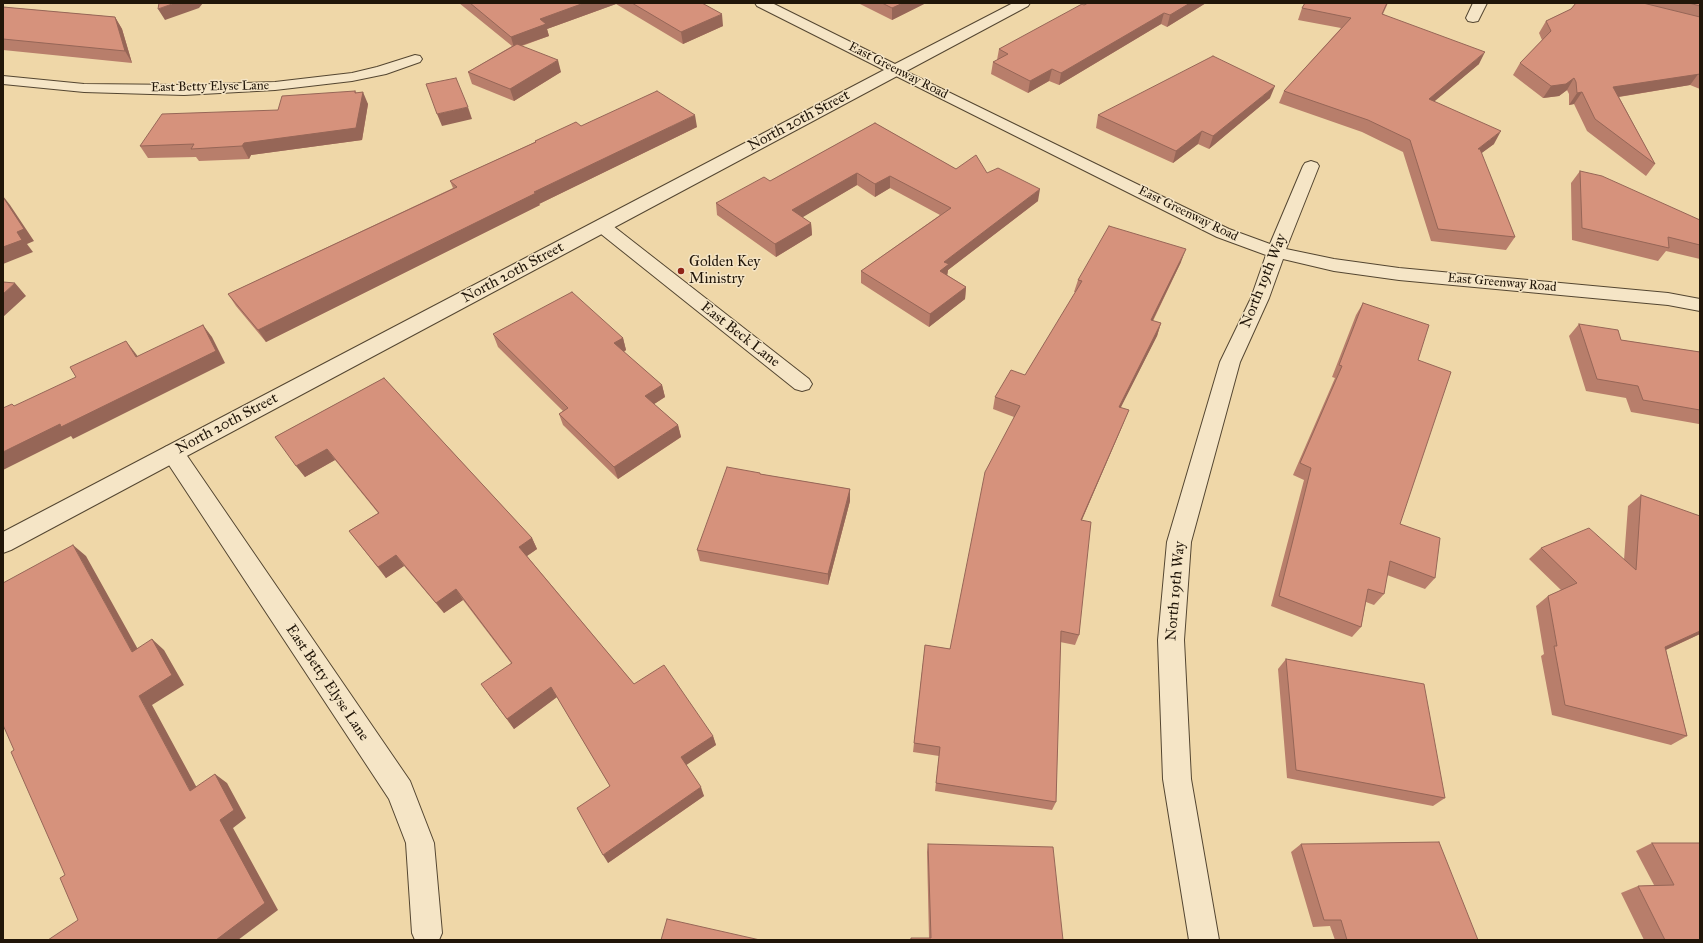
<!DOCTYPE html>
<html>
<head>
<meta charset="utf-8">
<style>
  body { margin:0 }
  #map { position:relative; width:1703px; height:943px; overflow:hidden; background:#efd7a8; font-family:"IM FELL Great Primer",serif }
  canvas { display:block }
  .frame { position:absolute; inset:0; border:4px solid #211609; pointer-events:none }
</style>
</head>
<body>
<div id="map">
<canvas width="1703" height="943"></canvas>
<div class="frame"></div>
</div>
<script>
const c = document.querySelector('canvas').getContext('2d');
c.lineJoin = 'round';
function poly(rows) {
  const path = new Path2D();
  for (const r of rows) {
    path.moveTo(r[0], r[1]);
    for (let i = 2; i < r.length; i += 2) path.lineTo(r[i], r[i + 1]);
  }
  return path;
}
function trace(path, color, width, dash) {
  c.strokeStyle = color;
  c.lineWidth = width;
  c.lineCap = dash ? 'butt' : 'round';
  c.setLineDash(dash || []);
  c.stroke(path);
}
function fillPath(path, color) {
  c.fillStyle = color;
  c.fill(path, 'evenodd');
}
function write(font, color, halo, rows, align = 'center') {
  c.font = font + ' "IM FELL Great Primer",serif';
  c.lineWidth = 3;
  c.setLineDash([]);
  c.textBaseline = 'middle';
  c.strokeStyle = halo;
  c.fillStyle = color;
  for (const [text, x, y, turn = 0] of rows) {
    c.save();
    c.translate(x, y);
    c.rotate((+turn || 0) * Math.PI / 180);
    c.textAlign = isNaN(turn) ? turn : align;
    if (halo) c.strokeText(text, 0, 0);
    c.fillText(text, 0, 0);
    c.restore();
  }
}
const minor = poly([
  [1473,3,1487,3,1478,21,1473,22,1468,21,1466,18,1473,3],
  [415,55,420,56,422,59,420,62,386,74,352,81,275,90,184,95,84,92,3,84,3,76,84,84,184,85,275,82,352,73,377,67,415,55],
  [895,66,1229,229,1270,244,1303,166,1305,163,1311,161,1317,163,1319,166,1286,249,1334,259,1399,268,1668,293,1700,299,1700,311,1668,305,1399,280,1334,271,1283,259,1269,298,1240,362,1191,542,1184,640,1191,779,1219,940,1189,940,1163,779,1158,640,1167,542,1220,362,1251,298,1266,255,1217,237,890,73,888,70,890,67,895,66],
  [602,221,608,222,809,379,812,384,809,389,802,391,795,389,596,230,593,226,596,222,602,221],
  [173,445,181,447,410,781,434,843,442,933,439,940,415,940,412,933,406,843,389,799,165,459,162,453,165,447,173,445]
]);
const tertiary = poly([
  [755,3,772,3,895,64,1013,3,1030,3,1028,6,11,550,3,553,3,532,884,70,757,6,755,3]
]);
trace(minor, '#544631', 2);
trace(tertiary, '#544631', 2);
fillPath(minor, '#f5e5c6');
fillPath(tertiary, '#f5e5c6');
fillPath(poly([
  [459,3,702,3,723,26,683,44,616,4,547,29,549,36,522,46,561,72,514,101,472,84,468,72,512,46],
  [858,3,926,3,892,20],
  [1088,3,1206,3,1167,27,1161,24,1059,85,1049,81,1028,93,991,74,993,62,997,60,999,49],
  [1305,3,1388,3,1383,14,1479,64,1434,101,1494,144,1481,153,1515,237,1506,250,1431,241,1403,152,1362,132,1279,103,1284,91,1341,28,1298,20,1302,8],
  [1576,3,1700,3,1700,89,1690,85,1619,97,1655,164,1646,176,1587,131,1574,104,1569,105,1569,94,1567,90,1559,96,1543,98,1513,75,1520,63,1542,40,1539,33,1546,21,1571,9],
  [3,7,115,17,122,29,132,63,3,50],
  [355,91,368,104,362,140,251,155,249,159,199,161,196,157,148,158,140,146,278,110],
  [1270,98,1209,149,1198,144,1173,163,1096,128,1098,115],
  [875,123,956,169,987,173,1038,201,948,270,947,275,966,287,965,299,929,327,861,283,861,271,940,215,890,188,875,197,857,185,802,217,811,223,812,235,776,257,717,215,716,203,770,181],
  [581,126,697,127,539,204,540,205,266,342,236,306,228,294,453,188,450,181,535,142,535,141],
  [1580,171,1700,220,1700,259,1666,251,1658,261,1572,240,1571,183],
  [1181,262,1153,321,1161,323,1157,336,1120,408,1124,422,1082,520,1079,635,1075,645,1060,642,1056,802,1052,810,935,791,939,756,913,752,925,645,950,649,1014,417,993,409,995,397,1025,375,1076,292,1074,292,1078,280],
  [1363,303,1418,360,1400,524,1435,578,1425,589,1387,575,1384,594,1374,605,1366,602,1361,627,1352,637,1271,606,1304,480,1293,475,1335,378,1332,377,1356,315],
  [1579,324,1621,340,1700,352,1700,423,1699,424,1631,412,1626,398,1586,391,1569,336],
  [493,334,623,338,626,350,624,352,662,385,665,397,654,404,678,425,681,437,618,479,563,425,559,414,563,411,498,347],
  [384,378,532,538,537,549,527,556,634,684,713,736,716,745,686,764,704,796,608,863,610,786,557,697,514,729,488,694,511,663,463,600,444,613,404,566,386,578,349,531,378,513,335,460,305,477,275,437],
  [760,474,850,489,850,501,828,585,700,561,697,550],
  [1641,495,1700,634,1666,650,1687,736,1671,745,1552,715,1541,656,1544,654,1536,606,1548,596,1561,590,1529,559,1541,548,1624,560,1628,506],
  [1286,659,1445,798,1433,806,1287,778,1278,669],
  [1652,843,1700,843,1700,940,1644,940,1621,893,1638,886,1654,885,1636,851],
  [928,844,1063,940,910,940,911,938,929,938,927,852],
  [1301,844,1478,940,1335,940,1330,926,1313,927,1291,852]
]), '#b87e6b');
fillPath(poly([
  [175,3,203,3,199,8,165,20,158,9],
  [584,3,615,3,616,4,547,29,549,36,514,48,511,37,540,19],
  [903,3,926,3,892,20,892,8],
  [1190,3,1206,3,1167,27,1170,15],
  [1164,13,1161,24,1059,85,1061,73],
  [722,14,723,26,683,44,681,32],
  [115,17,122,29,132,63,125,51],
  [1485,52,1479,64,1423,111,1429,99],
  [558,60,561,72,514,101,510,89],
  [1052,69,1049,81,1028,93,1030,81],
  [1699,73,1690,85,1605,99,1613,87],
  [1574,78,1567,90,1559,96,1543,98,1551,86],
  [1275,86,1270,98,1209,149,1213,136],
  [363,92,368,104,362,140,251,155,249,159,242,146,244,143],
  [1582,92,1574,104,1569,105,1577,93],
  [468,107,472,119,442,126,437,114],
  [695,115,697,127,539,204,540,205,266,342,258,330,534,192],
  [1202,131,1198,144,1173,163,1176,151],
  [1501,131,1494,144,1471,161,1478,149],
  [857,173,857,185,793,223,792,210],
  [890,176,890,188,875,197,875,184],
  [1040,189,1038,201,948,270,947,277,940,271,944,262],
  [3,196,10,205,34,241,27,244,33,252,3,264,3,247,17,232],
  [811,223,812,235,776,257,775,244],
  [1186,249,1181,262,1147,332,1151,320],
  [15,283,26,296,3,317,3,294],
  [966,287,965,299,929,327,930,314],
  [1161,323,1157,336,1115,419,1119,407],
  [203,325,212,337,225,363,73,439,71,436,3,470,3,452],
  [623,338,626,350,617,355,614,343],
  [126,341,136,354,147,369,136,357],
  [662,385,665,397,648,408,645,396],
  [1129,410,1124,422,1077,531,1081,520],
  [678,425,681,437,618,479,614,467],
  [327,449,335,460,305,477,296,466],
  [850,489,850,501,828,585,828,574],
  [532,538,537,549,524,558,519,547],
  [73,545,86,556,145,662,132,652],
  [396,555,404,566,386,578,378,567],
  [456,589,463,600,444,613,436,603],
  [1700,631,1700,634,1650,657,1665,647],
  [152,639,164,650,184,685,152,705,203,799,190,791,139,696],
  [551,687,557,697,514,729,507,719],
  [713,736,716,745,685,766,681,757],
  [215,774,227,783,246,818,233,828,278,910,238,940,216,940,220,820],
  [701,787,704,796,608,863,603,855]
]), '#966657');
const building = poly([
  [159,3,175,3,158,9,159,3],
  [470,3,584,3,540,19,546,24,511,37,470,3],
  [632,3,702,3,722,14,681,32,632,3],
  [882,3,903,3,892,8,882,3],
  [1088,3,1190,3,1170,15,1164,13,1061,73,1052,69,1030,81,993,62,1008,54,999,49,1082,4,1084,5,1088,3],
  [1305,3,1387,3,1382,14,1485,52,1429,99,1501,131,1478,149,1480,149,1515,237,1438,229,1410,140,1368,120,1284,91,1351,18,1302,8,1305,3],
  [1576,3,1643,3,1700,17,1700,74,1613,87,1655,164,1595,119,1582,92,1577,93,1576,82,1574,78,1566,84,1551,86,1520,63,1551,31,1546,21,1571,9,1576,3],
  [1689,3,1700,3,1700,6,1689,3],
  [3,7,115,17,125,51,3,39,3,7],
  [517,44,558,60,510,89,468,72,517,44],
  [1213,56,1275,86,1213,136,1202,131,1176,151,1098,115,1213,56],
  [456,78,468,107,437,114,426,84,456,78],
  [355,91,355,93,363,92,356,128,244,143,242,146,191,149,194,144,140,146,162,114,278,110,282,96,355,91],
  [657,91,695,115,534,192,536,193,258,330,228,294,457,187,450,181,536,142,535,141,576,122,581,126,657,91],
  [875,123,956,169,976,155,987,173,998,168,1040,189,944,262,949,264,940,271,966,287,930,314,861,271,951,208,890,176,875,184,857,173,792,210,811,223,775,244,716,203,764,177,770,181,875,123],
  [1580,171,1602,176,1700,220,1700,245,1668,237,1669,248,1582,228,1580,171],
  [3,197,24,229,17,232,22,240,3,247,3,197],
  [1109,226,1186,249,1151,320,1161,323,1119,407,1129,410,1081,520,1091,522,1079,635,1061,631,1056,802,936,783,940,747,914,743,925,645,950,649,985,472,1020,406,995,397,1011,370,1025,375,1082,281,1078,280,1109,226],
  [3,282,15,283,3,294,3,282],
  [572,292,623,338,614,343,662,385,645,396,678,425,614,467,559,414,568,408,493,334,572,292],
  [1363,303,1429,325,1418,360,1451,372,1400,524,1440,538,1435,578,1390,561,1384,594,1368,589,1361,627,1279,596,1311,468,1300,463,1342,366,1339,365,1363,303],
  [1579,324,1618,330,1621,340,1700,352,1700,410,1643,400,1638,386,1597,379,1579,324],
  [203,325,216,351,61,427,60,424,3,452,3,408,12,404,14,406,76,377,70,367,126,341,136,357,203,325],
  [384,378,532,538,519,547,634,684,664,665,713,736,681,757,701,787,603,855,577,808,610,786,551,687,507,719,481,684,512,663,456,589,436,603,396,555,378,567,349,531,379,513,327,449,296,466,275,437,384,378],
  [727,467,760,473,760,474,850,489,828,574,697,550,727,467],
  [1641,495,1700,516,1700,631,1665,647,1687,736,1565,705,1554,646,1557,646,1548,596,1577,583,1541,548,1589,528,1636,570,1641,495],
  [73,545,132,652,152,639,172,675,139,696,190,791,215,774,234,810,220,820,265,903,216,940,48,940,78,920,60,878,65,875,11,752,14,750,3,725,3,583,73,545],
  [1286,659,1424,684,1445,798,1296,770,1286,659],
  [1439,842,1478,940,1347,940,1341,920,1324,920,1301,844,1439,842],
  [1652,843,1700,843,1700,940,1665,940,1638,886,1674,885,1652,843],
  [928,844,1053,847,1063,940,911,940,911,938,931,938,928,844],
  [667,919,760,940,661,940,667,919]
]);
fillPath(building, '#d6927c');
trace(building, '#966657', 1);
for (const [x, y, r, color] of [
  [681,271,4,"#8f2418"]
]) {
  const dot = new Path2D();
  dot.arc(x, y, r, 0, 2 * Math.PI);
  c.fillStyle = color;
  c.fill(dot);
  trace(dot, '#f5e5c6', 1.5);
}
write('13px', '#211609', '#f5e5c6', [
  ["East Greenway Road",898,71,27],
  ["East Betty Elyse Lane",210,87,-1],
  ["East Greenway Road",1188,214,26],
  ["East Greenway Road",1502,283,5]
]);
write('15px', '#211609', '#f5e5c6', [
  ["North 20th Street",799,121,-28],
  ["North 20th Street",513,273,-28],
  ["North 19th Way",1264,281,-68],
  ["East Beck Lane",740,335,38],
  ["North 20th Street",227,424,-28],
  ["North 19th Way",1176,591,-85],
  ["East Betty Elyse Lane",327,683,56]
]);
write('15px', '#211609', '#f5e5c6', [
  ["Golden Key",689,262],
  ["Ministry",689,279]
], 'left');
</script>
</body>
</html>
